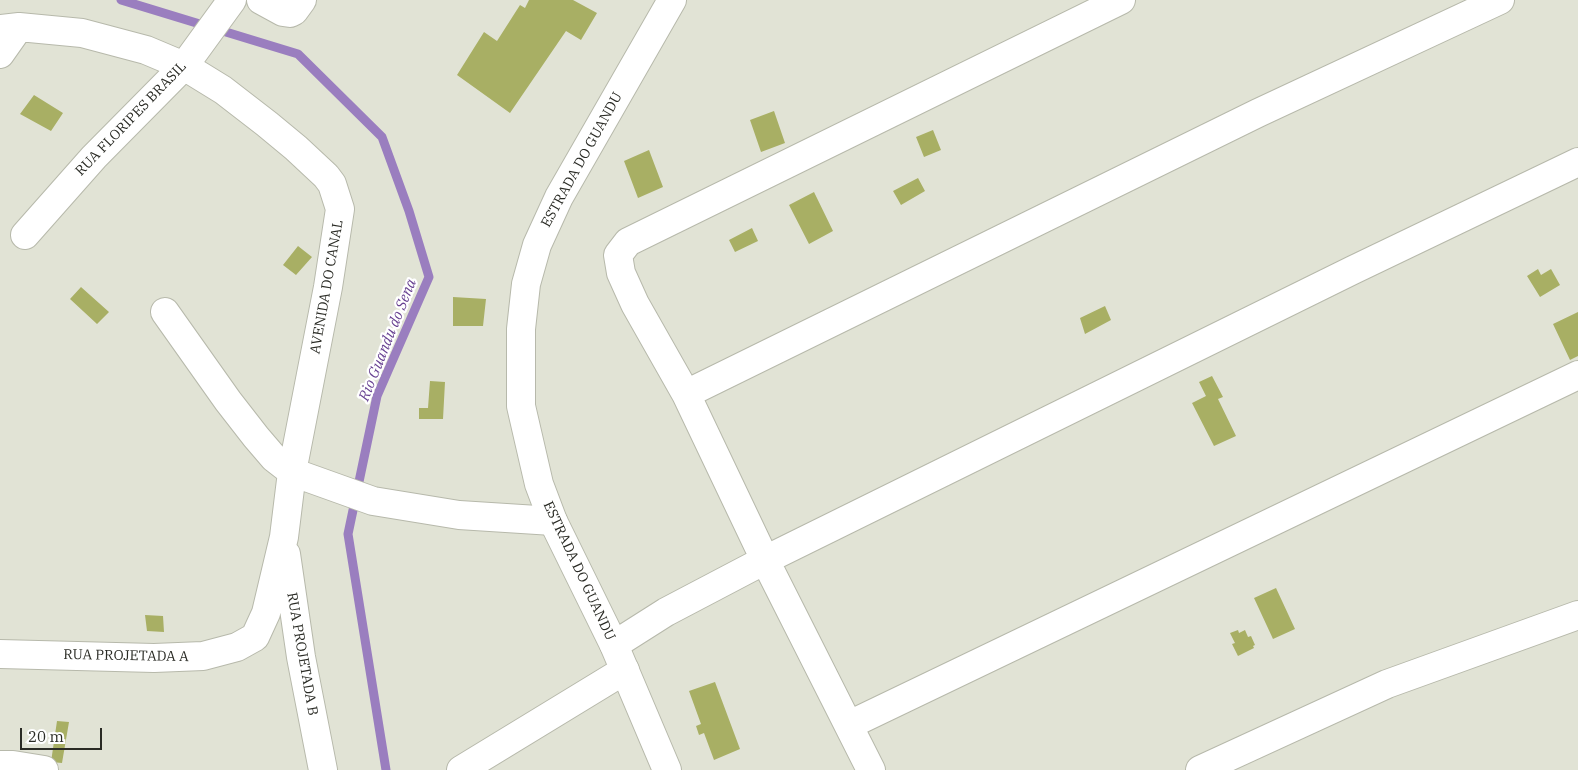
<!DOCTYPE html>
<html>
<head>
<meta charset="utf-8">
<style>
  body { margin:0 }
  #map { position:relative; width:1578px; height:770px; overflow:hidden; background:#e1e3d5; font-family:"IBM Plex Serif",serif }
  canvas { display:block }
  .scale { position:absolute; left:20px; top:728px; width:82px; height:22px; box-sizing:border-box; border:2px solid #2a2b25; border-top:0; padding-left:6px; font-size:15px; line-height:18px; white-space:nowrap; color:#2a2b25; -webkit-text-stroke:4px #fff; paint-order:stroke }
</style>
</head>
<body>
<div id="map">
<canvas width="1578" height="770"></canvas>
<div class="scale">20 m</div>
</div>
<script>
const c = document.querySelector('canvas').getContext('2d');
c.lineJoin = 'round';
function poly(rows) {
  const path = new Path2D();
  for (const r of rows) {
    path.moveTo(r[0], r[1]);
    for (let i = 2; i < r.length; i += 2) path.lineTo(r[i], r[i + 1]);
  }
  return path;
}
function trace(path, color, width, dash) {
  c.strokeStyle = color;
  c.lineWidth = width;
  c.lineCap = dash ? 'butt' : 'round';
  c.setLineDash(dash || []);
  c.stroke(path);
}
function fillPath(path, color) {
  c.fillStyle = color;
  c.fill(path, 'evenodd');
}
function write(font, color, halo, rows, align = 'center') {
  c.font = font + ' "IBM Plex Serif",serif';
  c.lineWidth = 4.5;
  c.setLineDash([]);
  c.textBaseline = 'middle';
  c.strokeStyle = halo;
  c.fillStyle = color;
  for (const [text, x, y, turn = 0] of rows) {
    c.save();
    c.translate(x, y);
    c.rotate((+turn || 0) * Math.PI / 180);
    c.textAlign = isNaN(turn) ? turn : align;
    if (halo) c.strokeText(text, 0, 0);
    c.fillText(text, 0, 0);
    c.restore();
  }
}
trace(poly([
  [121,0,298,54,382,137,409,211,429,277,377,396,348,534,386,770]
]), '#9a7ebf', 9);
fillPath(poly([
  [529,0,573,0,597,13,581,40,566,31,510,113,457,75,484,32,497,41,520,5,525,8],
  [34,95,63,113,51,131,20,114],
  [774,111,785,143,761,152,750,120],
  [933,130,941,150,924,157,916,137],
  [649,150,663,187,638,198,624,161],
  [918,178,925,191,901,205,893,191],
  [814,192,833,231,809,244,789,205],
  [752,228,758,241,735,252,729,240],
  [298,246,312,257,296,275,283,265],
  [1538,269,1541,275,1551,269,1560,285,1540,297,1527,276],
  [81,287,109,312,97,324,70,299],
  [453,297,486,299,483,326,453,326],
  [1105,306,1111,320,1085,334,1080,318],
  [1578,312,1578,356,1570,360,1553,324],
  [1212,376,1223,397,1218,399,1236,436,1214,446,1192,403,1206,396,1199,382],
  [430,381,445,382,443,419,419,419,419,408,428,408],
  [1276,588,1295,629,1273,639,1254,598],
  [145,615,163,616,164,632,147,631],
  [1238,630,1239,633,1245,630,1248,637,1251,636,1255,645,1253,646,1254,648,1238,656,1232,644,1235,643,1230,633],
  [715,682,740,749,714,760,704,733,699,735,696,726,701,724,689,691],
  [57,721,69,722,62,763,51,762]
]), '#a8af64');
const minor = poly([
  [261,0,283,12,290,13,294,11,302,0],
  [0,29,19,27,82,33,146,50,184,66,223,90,267,124,296,148,326,176,332,184,340,209,328,287,292,472,284,537,266,613,255,637,237,647,203,656,154,658,0,654],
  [0,54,19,27],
  [25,235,94,157,184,66,232,0],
  [165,312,228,401,256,437,274,458,292,472,373,501,459,515,553,521],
  [686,394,1258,113,1500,0],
  [286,554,301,657,323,770],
  [614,645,666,612,765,560,1353,270,1578,162],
  [849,725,1578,375],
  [0,765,13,765,44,770],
  [461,770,625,670],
  [871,770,765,560,686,394,635,304,621,273,618,255,628,242,1121,0],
  [1200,770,1387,684,1578,615]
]);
const tertiary = poly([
  [667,770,614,645,553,521,539,484,521,406,521,329,526,284,537,245,559,197,672,0]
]);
trace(minor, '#b7b9ab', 30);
trace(tertiary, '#b7b9ab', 30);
trace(minor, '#fff', 28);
trace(tertiary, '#fff', 28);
write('14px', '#2a2b25', '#fff', [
  ["RUA FLORIPES BRASIL",131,119,-46],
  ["ESTRADA DO GUANDU",582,160,-61],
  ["AVENIDA DO CANAL",327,287,-80],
  ["ESTRADA DO GUANDU",579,571,65],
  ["RUA PROJETADA B",302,654,80],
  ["RUA PROJETADA A",126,656,1]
]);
write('italic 15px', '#674191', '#fff', [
  ["Rio Guandu do Sena",388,340,-68]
]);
</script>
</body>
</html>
